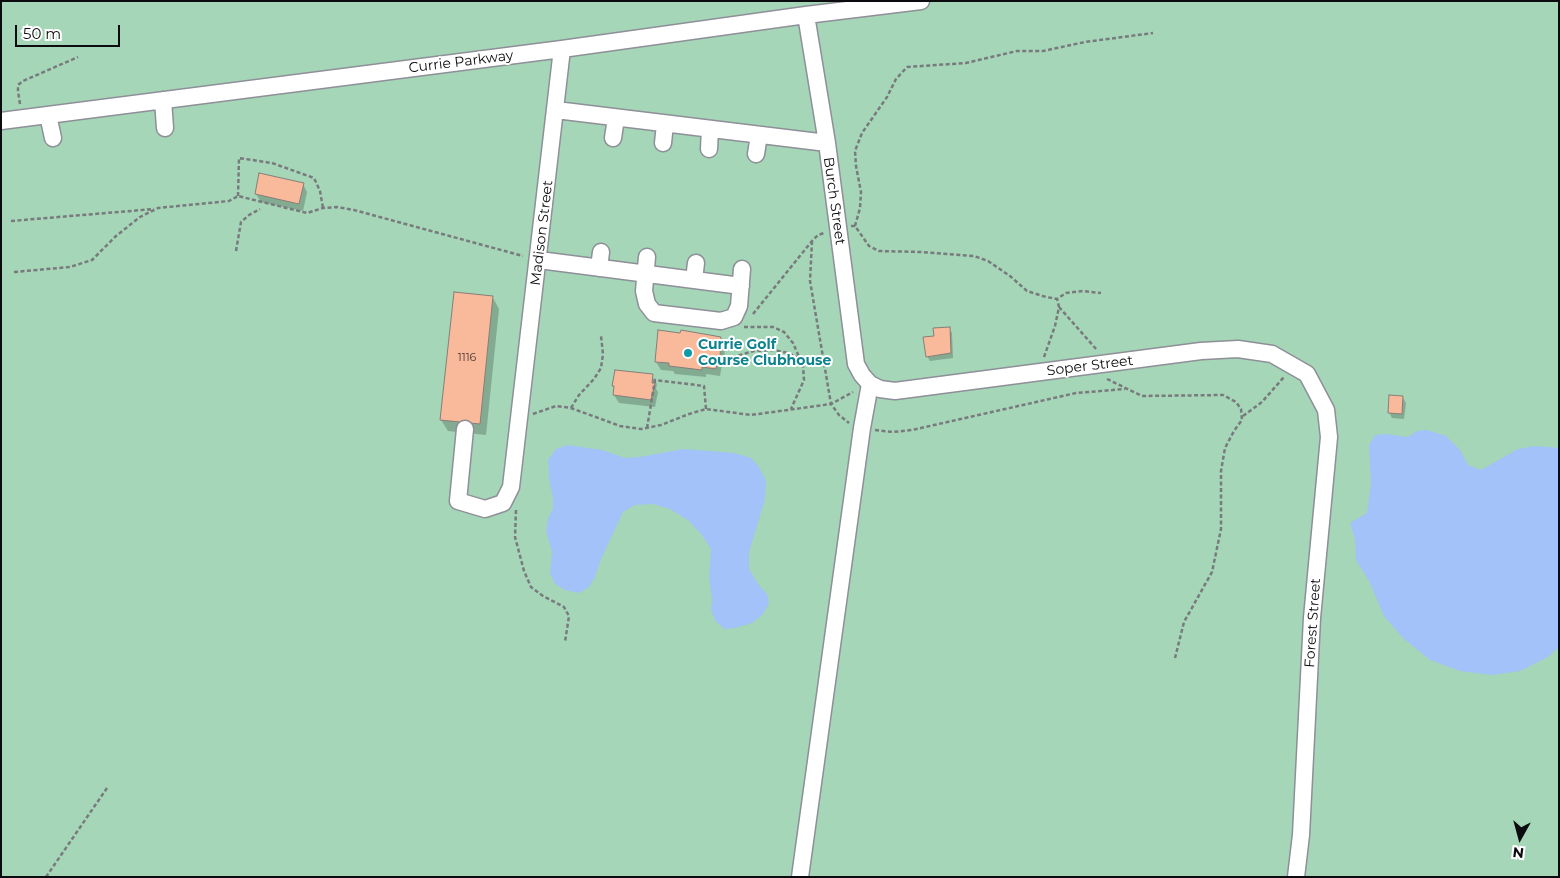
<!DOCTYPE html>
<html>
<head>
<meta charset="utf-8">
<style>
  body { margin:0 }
  #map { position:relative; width:1560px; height:878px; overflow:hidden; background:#f9fafe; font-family:Montserrat,sans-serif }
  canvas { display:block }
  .frame { position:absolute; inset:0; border:2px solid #0c0c10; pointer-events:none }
  .north { position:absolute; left:1495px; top:813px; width:50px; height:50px; -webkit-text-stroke:4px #fff; paint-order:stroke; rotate:187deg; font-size:14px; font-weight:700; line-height:20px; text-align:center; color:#0c0c10 }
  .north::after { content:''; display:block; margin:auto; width:18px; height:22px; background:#0c0c10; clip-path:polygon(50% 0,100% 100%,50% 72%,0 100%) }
  .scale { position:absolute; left:15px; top:25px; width:105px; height:22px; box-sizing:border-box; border:2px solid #0c0c10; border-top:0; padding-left:6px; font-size:15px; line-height:18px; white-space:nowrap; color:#0c0c10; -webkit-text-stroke:4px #fff; paint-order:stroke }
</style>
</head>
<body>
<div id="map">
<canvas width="1560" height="878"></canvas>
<div class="frame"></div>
<div class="north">N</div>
<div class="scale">50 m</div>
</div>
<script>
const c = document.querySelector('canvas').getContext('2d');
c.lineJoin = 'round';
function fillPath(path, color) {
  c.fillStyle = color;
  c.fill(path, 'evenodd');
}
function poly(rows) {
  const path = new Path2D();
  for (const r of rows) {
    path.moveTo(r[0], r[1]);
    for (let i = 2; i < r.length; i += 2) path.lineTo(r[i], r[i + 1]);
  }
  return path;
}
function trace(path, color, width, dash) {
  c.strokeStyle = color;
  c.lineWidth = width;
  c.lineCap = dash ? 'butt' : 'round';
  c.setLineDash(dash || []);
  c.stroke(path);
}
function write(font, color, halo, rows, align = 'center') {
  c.font = font + ' Montserrat,sans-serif';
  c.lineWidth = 4;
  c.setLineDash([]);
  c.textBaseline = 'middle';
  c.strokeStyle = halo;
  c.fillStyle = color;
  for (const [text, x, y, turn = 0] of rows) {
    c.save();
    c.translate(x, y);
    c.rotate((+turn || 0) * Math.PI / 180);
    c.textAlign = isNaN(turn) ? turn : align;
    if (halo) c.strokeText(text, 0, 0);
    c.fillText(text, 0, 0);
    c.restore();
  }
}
fillPath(poly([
  [1,1,1559,1,1559,877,1,877]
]), '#a4d6b7');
fillPath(poly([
  [1427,430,1446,436,1460,450,1468,465,1481,470,1518,449,1535,446,1559,448,1559,647,1548,657,1520,671,1492,675,1460,671,1430,660,1403,638,1384,616,1369,581,1356,560,1355,539,1350,523,1367,513,1371,483,1369,445,1375,435,1386,434,1408,437,1417,431],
  [567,445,602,450,625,458,640,457,683,449,734,453,751,458,759,467,766,481,765,499,749,552,749,569,758,584,767,594,769,603,763,614,752,623,735,628,725,629,716,622,711,610,712,598,709,577,711,549,702,535,688,520,670,509,653,504,635,505,623,512,601,559,595,577,589,587,579,593,565,590,555,584,550,573,552,552,546,531,548,519,553,508,553,498,549,479,548,460,556,449]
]), '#a2c2f9');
fillPath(poly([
  [303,184,307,192,303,211,261,202,256,194],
  [493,298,499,309,486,435,448,431,441,420],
  [949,328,952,333,953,358,930,361,927,356,935,337],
  [720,338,725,346,724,365,722,365,720,376,706,374,706,377,675,374,673,371,661,370,656,362],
  [652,376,657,384,656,389,658,392,655,407,619,403,614,395,615,389,613,386],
  [1403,398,1406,403,1404,419,1392,418,1389,412]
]), '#0003');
const building = poly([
  [259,173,304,183,299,204,255,194,259,173],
  [454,292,493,296,480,424,440,420,454,292],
  [950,327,951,353,926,357,923,337,934,336,933,328,950,327],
  [658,330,680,333,681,330,721,337,720,358,718,357,716,369,702,367,702,370,669,366,669,363,655,362,658,330],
  [615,370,653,374,652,383,655,383,651,400,613,395,614,386,612,386,615,370],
  [1389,395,1403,396,1402,414,1388,413,1389,395]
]);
fillPath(building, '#f9ba9b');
trace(building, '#887e79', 1);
const minor = poly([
  [806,15,827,143,856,364,862,375,870,384,880,389,895,391,1201,351,1238,349,1272,354,1307,374,1326,410,1329,437,1312,618,1301,835,1296,877],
  [163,100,165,128],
  [556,110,827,143],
  [48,115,53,138],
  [1,121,562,49,806,15,921,1],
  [613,138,616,118],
  [663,143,665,124],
  [709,149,710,129],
  [756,154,759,135],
  [647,257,644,291,647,304,654,313,721,321,734,317,739,306,742,269],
  [539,260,741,286],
  [599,268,601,252],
  [694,280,696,263],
  [465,429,458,501,485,509,503,503,511,487,562,49],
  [800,877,862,428,870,384]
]);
trace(minor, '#8e8f98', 19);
trace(poly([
  [20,104,18,91,18,85,23,81,78,57],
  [238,196,239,158,272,163,314,178,320,191,323,208],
  [11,221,154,209],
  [851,226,855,226,869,246,879,251,922,252,974,256,988,261,1010,276,1027,291,1046,297,1057,299,1066,293,1083,291,1101,293],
  [855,226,860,208,861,192,856,166,855,151,862,133,887,97,896,79,907,67,966,63,1017,51,1043,51,1085,42,1153,33],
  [812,241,810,281,831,404,839,415,849,423],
  [236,251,241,222,249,215,260,209],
  [14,272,70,267,92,260,116,236,140,217,158,208,229,201,238,196,307,213,323,208,337,207,354,210,523,256],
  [1059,307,1097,350],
  [753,314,812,241,818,235,824,233],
  [744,327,773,327,784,332,793,343,803,366,804,380,791,409],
  [1044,357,1055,326,1059,307,1057,299],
  [726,359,754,351,774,350,788,353,799,358],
  [1107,379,1142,396,1223,395,1236,402,1241,409,1242,420,1234,431,1225,448,1221,471,1221,529,1212,572,1184,622,1175,658],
  [571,408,579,395,594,379,601,368,603,354,601,336],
  [533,414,556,406,571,408,620,426,641,429,661,425,689,414,706,409,751,415,831,404,853,392],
  [1243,416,1262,402,1284,377],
  [647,428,655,380,704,386,706,409],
  [875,430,893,432,912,430,1076,393,1125,389],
  [516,510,515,537,524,571,531,587,543,596,564,607,569,616,565,642],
  [46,877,107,788]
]), '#797a7e', 2.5, [4, 2.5]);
trace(minor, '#fff', 16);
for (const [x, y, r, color] of [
  [688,353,5,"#0f9aa8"]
]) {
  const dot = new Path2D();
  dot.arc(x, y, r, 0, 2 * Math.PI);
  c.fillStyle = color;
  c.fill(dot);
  trace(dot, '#fff', 2);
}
write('11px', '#473833', null, [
  ["1116",467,358]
]);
write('14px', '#0c0c10', '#fff', [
  ["Currie Parkway",461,62,-7],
  ["Burch Street",834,201,82],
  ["Madison Street",542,233,-83],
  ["Soper Street",1090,366,-7],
  ["Forest Street",1313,623,-86]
]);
write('bold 14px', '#0d838f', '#fff', [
  ["Currie Golf",698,345],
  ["Course Clubhouse",698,361]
], 'left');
</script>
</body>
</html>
